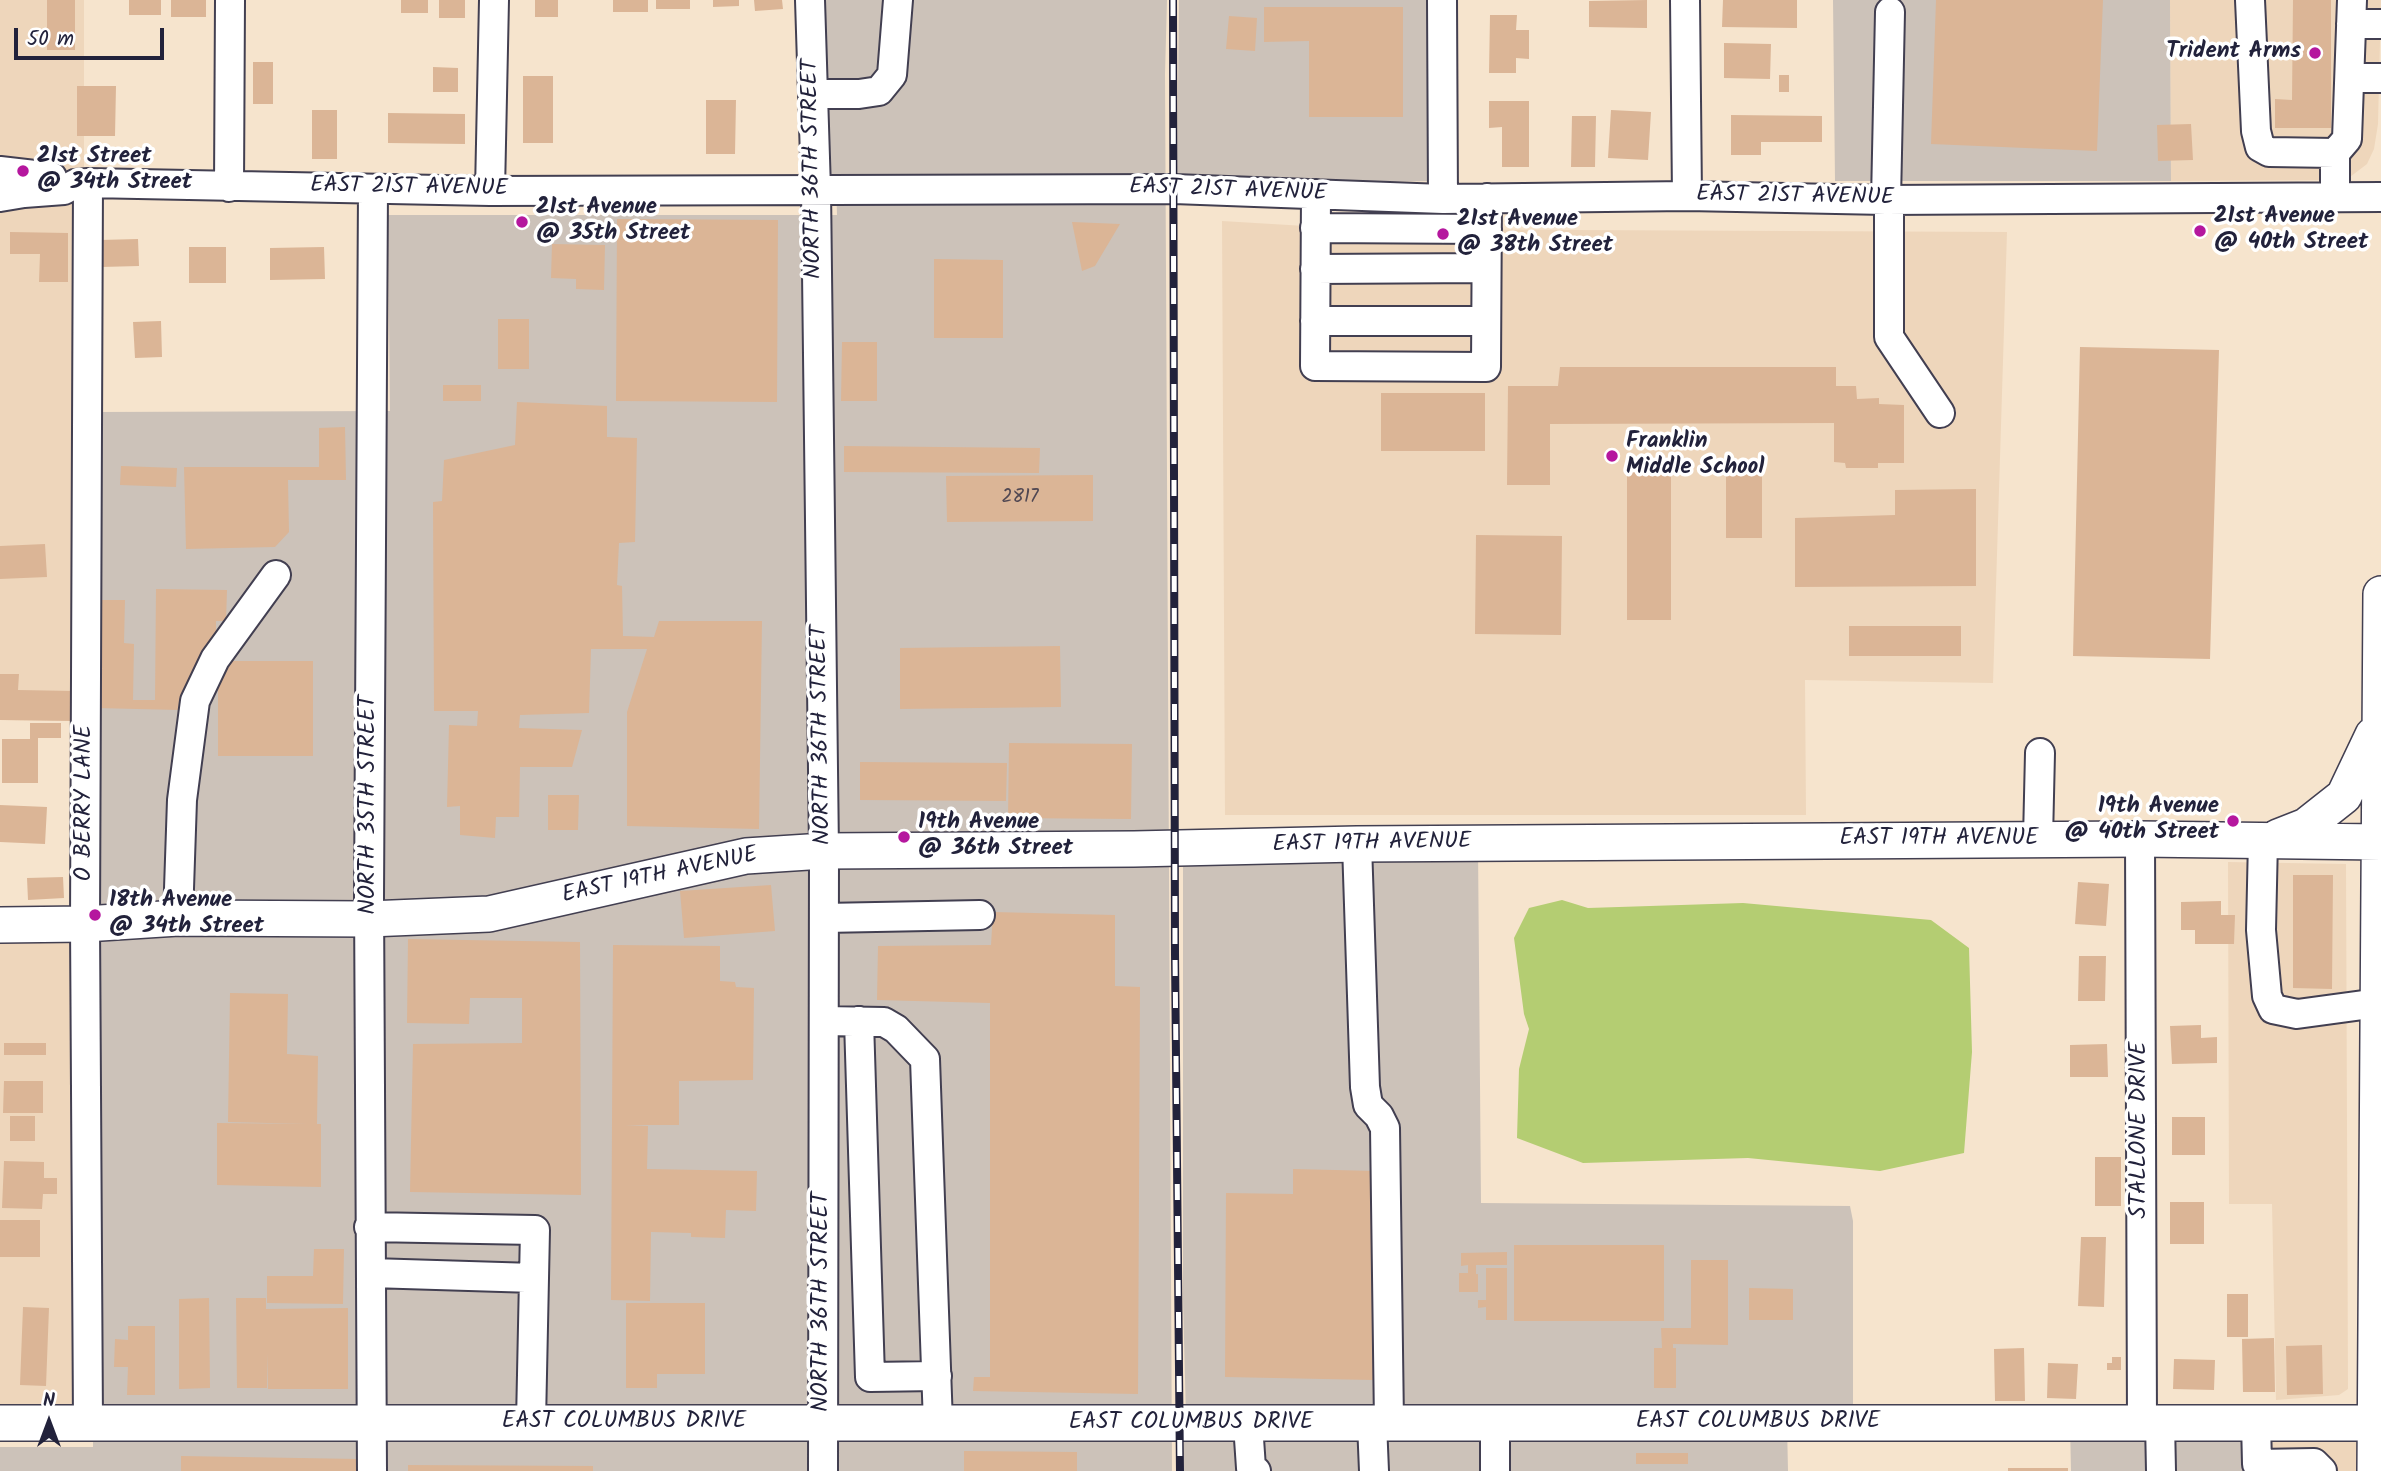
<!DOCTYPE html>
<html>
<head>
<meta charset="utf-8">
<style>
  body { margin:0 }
  #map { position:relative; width:2381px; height:1471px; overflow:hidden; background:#f6e4cd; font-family:Kalam,sans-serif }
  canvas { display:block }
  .north { position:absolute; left:14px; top:1387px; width:70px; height:70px; -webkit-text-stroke:5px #fff; paint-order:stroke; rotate:0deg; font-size:19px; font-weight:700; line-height:28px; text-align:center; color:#22223b }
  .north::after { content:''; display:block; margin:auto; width:24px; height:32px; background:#22223b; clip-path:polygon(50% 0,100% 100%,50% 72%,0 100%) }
  .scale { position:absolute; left:14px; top:28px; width:150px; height:32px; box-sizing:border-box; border:4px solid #22223b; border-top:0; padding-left:9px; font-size:21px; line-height:24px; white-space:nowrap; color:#22223b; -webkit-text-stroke:5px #fff; paint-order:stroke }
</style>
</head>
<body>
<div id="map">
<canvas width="2381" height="1471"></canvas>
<div class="north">N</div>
<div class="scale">50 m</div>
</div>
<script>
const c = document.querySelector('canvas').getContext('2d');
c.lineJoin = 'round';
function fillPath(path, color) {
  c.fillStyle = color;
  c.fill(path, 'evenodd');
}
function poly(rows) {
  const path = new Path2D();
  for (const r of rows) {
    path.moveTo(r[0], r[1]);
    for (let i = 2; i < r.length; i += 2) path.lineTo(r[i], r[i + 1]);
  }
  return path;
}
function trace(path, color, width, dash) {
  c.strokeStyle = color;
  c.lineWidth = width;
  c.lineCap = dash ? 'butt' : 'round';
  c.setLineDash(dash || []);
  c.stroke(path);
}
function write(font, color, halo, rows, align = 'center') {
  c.font = font + ' Kalam,sans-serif';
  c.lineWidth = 7;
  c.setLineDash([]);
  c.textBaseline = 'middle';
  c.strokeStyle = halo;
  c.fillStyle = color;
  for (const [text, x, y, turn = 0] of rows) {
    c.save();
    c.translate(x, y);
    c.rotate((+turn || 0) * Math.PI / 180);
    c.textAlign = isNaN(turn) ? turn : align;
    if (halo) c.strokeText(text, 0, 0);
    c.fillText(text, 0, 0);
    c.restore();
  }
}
fillPath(poly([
  [0,0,84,0,84,721,0,720],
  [2170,0,2381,0,2378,124,2374,149,2367,164,2346,180,2171,181],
  [1222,221,1355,229,2007,232,1993,683,1805,680,1806,815,1225,815],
  [2228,862,2346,864,2348,1389,2339,1395,2276,1400,2272,1204,2229,1204],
  [0,928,85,929,88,1417,0,1407],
  [2236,1424,2378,1426,2379,1471,2237,1471]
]), '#eed6bb');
fillPath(poly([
  [816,0,1167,0,1165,74,1172,1471,0,1471,0,1447,93,1447,98,412,390,411,388,215,837,215,836,181,822,180],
  [1179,0,1438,0,1439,181,1177,184],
  [1833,0,2170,0,2171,181,1835,181],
  [1478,847,1481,1203,1850,1206,1853,1221,1853,1416,1186,1418,1183,1299,1183,848],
  [1787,1424,1788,1471,1184,1471,1184,1426],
  [2070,1424,2243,1424,2244,1471,2071,1471]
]), '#ccc2b9');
fillPath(poly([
  [1562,900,1588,908,1743,903,1931,920,1969,948,1972,1052,1964,1153,1880,1171,1748,1158,1583,1163,1517,1138,1519,1069,1529,1029,1524,1014,1514,938,1529,908]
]), '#b4cd72');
fillPath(poly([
  [47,0,75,0,75,50,47,50],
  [129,0,161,0,161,15,129,15],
  [171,0,206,0,206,17,171,17],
  [401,0,428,0,428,13,401,13],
  [439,0,465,0,465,18,439,18],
  [535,0,558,0,558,17,535,17],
  [613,0,648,0,648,12,613,12],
  [656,0,690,0,690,9,656,9],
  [713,0,739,0,739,6,713,7],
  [754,0,782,0,783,9,755,11],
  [1647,0,1647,28,1589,27,1589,1],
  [1723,0,1797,0,1797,28,1722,27],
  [1936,0,2103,0,2097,151,1931,144],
  [2293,0,2331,0,2331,128,2275,128,2275,99,2292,100],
  [1264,7,1403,7,1403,117,1309,117,1309,41,1264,42],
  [1490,15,1517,15,1516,30,1529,30,1529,59,1516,58,1516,73,1489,73],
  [1229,16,1257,18,1255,51,1226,49],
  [1724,43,1771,44,1770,79,1724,78],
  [253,62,273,62,273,104,253,104],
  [433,67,458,68,458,92,433,92],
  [1779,75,1789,75,1789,92,1779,92],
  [523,76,553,76,553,143,523,143],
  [77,86,116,86,115,136,77,136],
  [706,100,736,100,735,154,706,154],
  [1489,101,1529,101,1529,167,1502,167,1502,127,1489,128],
  [312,110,337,110,337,159,312,159],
  [1611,110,1651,112,1648,160,1608,158],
  [388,113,465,114,465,144,388,143],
  [1731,115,1822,116,1822,142,1761,142,1761,155,1731,155],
  [1572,116,1596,116,1595,167,1571,167],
  [2191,124,2193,160,2158,161,2157,125],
  [617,219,778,220,777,402,616,401],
  [1072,222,1120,224,1095,266,1082,271],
  [10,232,68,233,68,282,39,282,40,254,10,254],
  [138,239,139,266,101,267,100,240],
  [552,244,605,245,604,290,576,289,576,279,551,278],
  [189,247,226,247,226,283,189,283],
  [324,247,325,279,270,280,270,248],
  [934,259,1003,260,1003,338,934,338],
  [498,319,529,319,529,369,498,369],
  [161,321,162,357,135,358,133,322],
  [842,342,877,342,877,401,841,401],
  [2080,347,2219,350,2210,659,2073,656],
  [1560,367,1836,367,1836,386,1856,386,1857,399,1879,398,1879,404,1904,405,1904,463,1878,463,1878,468,1846,468,1845,463,1834,462,1834,423,1550,424,1550,485,1507,485,1508,386,1558,386],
  [443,385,481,385,481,401,443,401],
  [1381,393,1485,393,1485,451,1381,451],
  [517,402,607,406,607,437,637,438,635,542,619,543,617,585,622,586,623,636,654,637,659,621,762,621,759,829,627,826,627,712,647,649,591,649,589,713,520,715,519,728,582,730,572,767,520,767,519,817,496,817,495,838,460,835,460,806,447,807,449,725,477,726,478,711,434,711,433,502,442,501,444,460,515,445],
  [345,427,346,480,288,480,289,532,275,547,186,549,184,467,319,467,319,428],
  [844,446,1040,448,1039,473,844,472],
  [121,466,177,468,176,487,120,485],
  [1627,467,1671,467,1671,620,1627,620],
  [1726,467,1762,467,1762,538,1726,538],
  [1093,475,1093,521,947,522,946,476],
  [1976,489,1976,586,1795,587,1795,518,1895,515,1895,490],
  [1476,535,1562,536,1561,635,1475,634],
  [45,544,47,577,0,579,0,546],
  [156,589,227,590,226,621,216,621,216,646,207,646,179,710,96,708,96,600,125,600,124,643,134,644,133,700,155,700],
  [1849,626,1961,626,1961,656,1849,656],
  [1060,646,1061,707,900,709,900,648],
  [218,661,313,661,313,756,218,756],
  [0,674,19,674,18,690,75,691,75,721,0,720],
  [30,723,61,723,61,738,38,738,38,783,2,783,2,739,30,739],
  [1009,743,1132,744,1131,819,1008,818],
  [860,762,1007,763,1006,801,860,800],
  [548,795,579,795,578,830,548,830],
  [0,805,47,807,45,844,0,842],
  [2293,875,2333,875,2332,989,2293,988],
  [63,877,64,898,28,900,27,878],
  [2078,882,2109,884,2106,926,2075,924],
  [771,885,775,931,684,938,680,891],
  [2221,901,2221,915,2235,915,2234,944,2195,944,2195,930,2181,930,2181,902],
  [993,912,1115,915,1115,986,1140,987,1138,1394,973,1391,974,1377,990,1377,990,1003,877,1000,878,946,991,945],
  [408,939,580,942,581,1195,410,1192,413,1044,522,1043,522,998,470,998,469,1024,407,1023],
  [613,945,720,946,720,981,735,982,736,987,754,988,753,1080,679,1081,679,1125,625,1125,648,1126,647,1169,757,1171,756,1211,726,1210,725,1238,691,1237,691,1233,651,1232,650,1301,611,1300],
  [2079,956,2106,956,2105,1001,2078,1001],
  [230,993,288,994,287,1054,318,1056,317,1124,321,1124,321,1187,217,1185,217,1123,308,1124,228,1122],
  [2201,1025,2201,1038,2217,1037,2217,1063,2172,1064,2170,1026],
  [4,1043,46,1043,46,1055,4,1055],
  [2107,1044,2108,1077,2070,1077,2070,1045],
  [4,1081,43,1081,43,1113,3,1113],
  [10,1116,35,1116,35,1141,10,1141],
  [2172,1117,2205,1117,2205,1155,2172,1155],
  [2095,1157,2121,1157,2121,1206,2095,1206],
  [4,1161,44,1162,44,1178,57,1178,57,1194,43,1194,42,1209,2,1208],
  [1293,1169,1376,1171,1373,1380,1225,1377,1226,1193,1293,1194],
  [2170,1202,2204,1202,2204,1244,2170,1244],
  [0,1220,40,1220,40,1257,0,1257],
  [2081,1237,2106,1237,2104,1307,2078,1306],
  [1514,1245,1664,1245,1664,1321,1514,1321],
  [314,1249,344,1249,343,1304,267,1303,267,1276,313,1276],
  [1507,1252,1507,1265,1476,1265,1476,1274,1478,1274,1478,1292,1459,1292,1459,1273,1468,1273,1468,1265,1461,1266,1461,1253],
  [1691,1260,1728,1260,1728,1345,1673,1344,1673,1348,1676,1348,1676,1388,1654,1388,1654,1348,1662,1348,1661,1328,1691,1328],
  [1486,1268,1507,1268,1507,1320,1486,1320,1486,1307,1478,1308,1478,1300,1486,1300],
  [1749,1288,1793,1289,1793,1320,1749,1320],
  [2227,1294,2248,1294,2248,1337,2227,1337],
  [209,1298,210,1388,179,1389,179,1299],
  [236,1298,266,1298,266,1309,348,1308,348,1389,268,1389,267,1353,267,1388,237,1388],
  [626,1303,705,1303,705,1374,657,1374,657,1388,626,1388],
  [23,1307,49,1308,46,1386,20,1385],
  [128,1326,155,1326,155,1395,127,1395,128,1367,114,1367,115,1339,128,1340],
  [2274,1338,2275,1392,2243,1392,2242,1339],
  [2322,1345,2323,1394,2287,1395,2286,1346],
  [2024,1348,2025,1401,1995,1401,1994,1349],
  [2112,1357,2121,1357,2121,1370,2107,1370,2107,1363,2112,1363],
  [2174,1359,2215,1360,2214,1390,2173,1389],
  [2048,1363,2078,1364,2076,1399,2047,1398],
  [964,1451,1077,1452,1077,1471,964,1471],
  [1636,1453,1688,1453,1688,1464,1636,1464],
  [181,1456,359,1459,359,1471,181,1471],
  [408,1465,593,1466,593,1471,408,1471],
  [2008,1468,2068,1468,2068,1471,2008,1471]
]), '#dbb596');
const minor = poly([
  [810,0,816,189,824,851,823,1471],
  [1442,0,1443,199],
  [1685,0,1687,196],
  [2250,0,2256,131,2260,147,2269,152,2335,153,2335,197],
  [2351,24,2381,24],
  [2350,78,2381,78],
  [813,94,859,94,879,91,892,75,898,0],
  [2335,153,2347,139,2352,0],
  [0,171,52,177],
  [88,183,85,924,88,1422],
  [229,187,230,0],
  [490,191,494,0],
  [1316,194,1315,366,1486,367,1487,198],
  [0,197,24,193,64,190,75,184,88,183,490,191,1174,189,1443,199,1687,196,1886,200,2381,197],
  [1886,200,1890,12],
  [1889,200,1889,337,1940,413],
  [1315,228,1487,229],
  [1315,269,1486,268],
  [1315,321,1486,321],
  [2038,839,2040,753],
  [2140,839,2142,1422],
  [2263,840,2261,930,2267,996,2273,1009,2297,1014,2378,1003],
  [1357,844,1365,1087,1368,1105,1379,1116,1385,1128,1389,1423],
  [178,918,182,800,195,701,215,659,276,575],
  [824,918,980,915],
  [824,1021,884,1022,896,1029,925,1059,938,1424],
  [859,1021,870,1377,937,1376],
  [369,1227,535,1230,531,1422],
  [371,1273,534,1278],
  [2160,1422,2161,1471],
  [2256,1422,2257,1464,2314,1463,2322,1471],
  [1372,1423,1374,1471],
  [1495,1423,1495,1471],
  [1248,1424,1251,1468,1256,1471],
  [372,1471,369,897,373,189]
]);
const major = poly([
  [2278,837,2306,826,2344,796,2373,735],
  [0,925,85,924,178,918,369,919,489,914,746,856,824,851,1134,849,1357,844,2140,839,2381,842],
  [0,1423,2381,1423],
  [2375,1471,2381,594]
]);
trace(minor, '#423f51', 32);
trace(major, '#423f51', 38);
trace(minor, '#fff', 28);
trace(major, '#fff', 35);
const rail = poly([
  [1173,0,1175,954,1180,1471]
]);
trace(rail, '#22223b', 8);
trace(rail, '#fff', 5, [16]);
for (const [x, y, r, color] of [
  [2315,53,7,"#b5179e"],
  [23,171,7,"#b5179e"],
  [522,222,7,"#b5179e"],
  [2200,231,7,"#b5179e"],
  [1443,234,7,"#b5179e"],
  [1612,456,7,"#b5179e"],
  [2233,821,7,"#b5179e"],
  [904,837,7,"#b5179e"],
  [95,915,7,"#b5179e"]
]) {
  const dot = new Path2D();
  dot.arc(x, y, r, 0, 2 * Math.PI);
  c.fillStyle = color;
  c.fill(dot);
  trace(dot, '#fff', 2.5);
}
write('19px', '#504752', null, [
  ["2817",1020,499]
]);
write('bold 23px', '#22223b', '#fff', [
  ["Trident Arms",2301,53,"right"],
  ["21st Street",37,158],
  ["@ 34th Street",37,184],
  ["21st Avenue",536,209],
  ["@ 35th Street",536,235],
  ["21st Avenue",2214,218],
  ["@ 40th Street",2214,244],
  ["21st Avenue",1457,221],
  ["@ 38th Street",1457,247],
  ["Franklin",1626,443],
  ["Middle School",1626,469],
  ["19th Avenue",2219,808,"right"],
  ["@ 40th Street",2219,834,"right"],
  ["19th Avenue",918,824],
  ["@ 36th Street",918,850],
  ["18th Avenue",109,902],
  ["@ 34th Street",109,928]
], 'left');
write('23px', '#22223b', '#fff', [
  ["NORTH 36TH STREET",814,169,-91],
  ["EAST 21ST AVENUE",409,189,1],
  ["EAST 21ST AVENUE",1228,192,2],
  ["EAST 21ST AVENUE",1795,198,1],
  ["NORTH 36TH STREET",823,735,-91],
  ["O BERRY LANE",86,803,-90],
  ["NORTH 35TH STREET",370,805,-90],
  ["EAST 19TH AVENUE",1939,840],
  ["EAST 19TH AVENUE",1372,845,-1],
  ["EAST 19TH AVENUE",660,877,-12],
  ["STALLONE DRIVE",2141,1130,-90],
  ["NORTH 36TH STREET",823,1302,-90],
  ["EAST COLUMBUS DRIVE",624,1423],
  ["EAST COLUMBUS DRIVE",1758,1423],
  ["EAST COLUMBUS DRIVE",1191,1424]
]);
</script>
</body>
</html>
